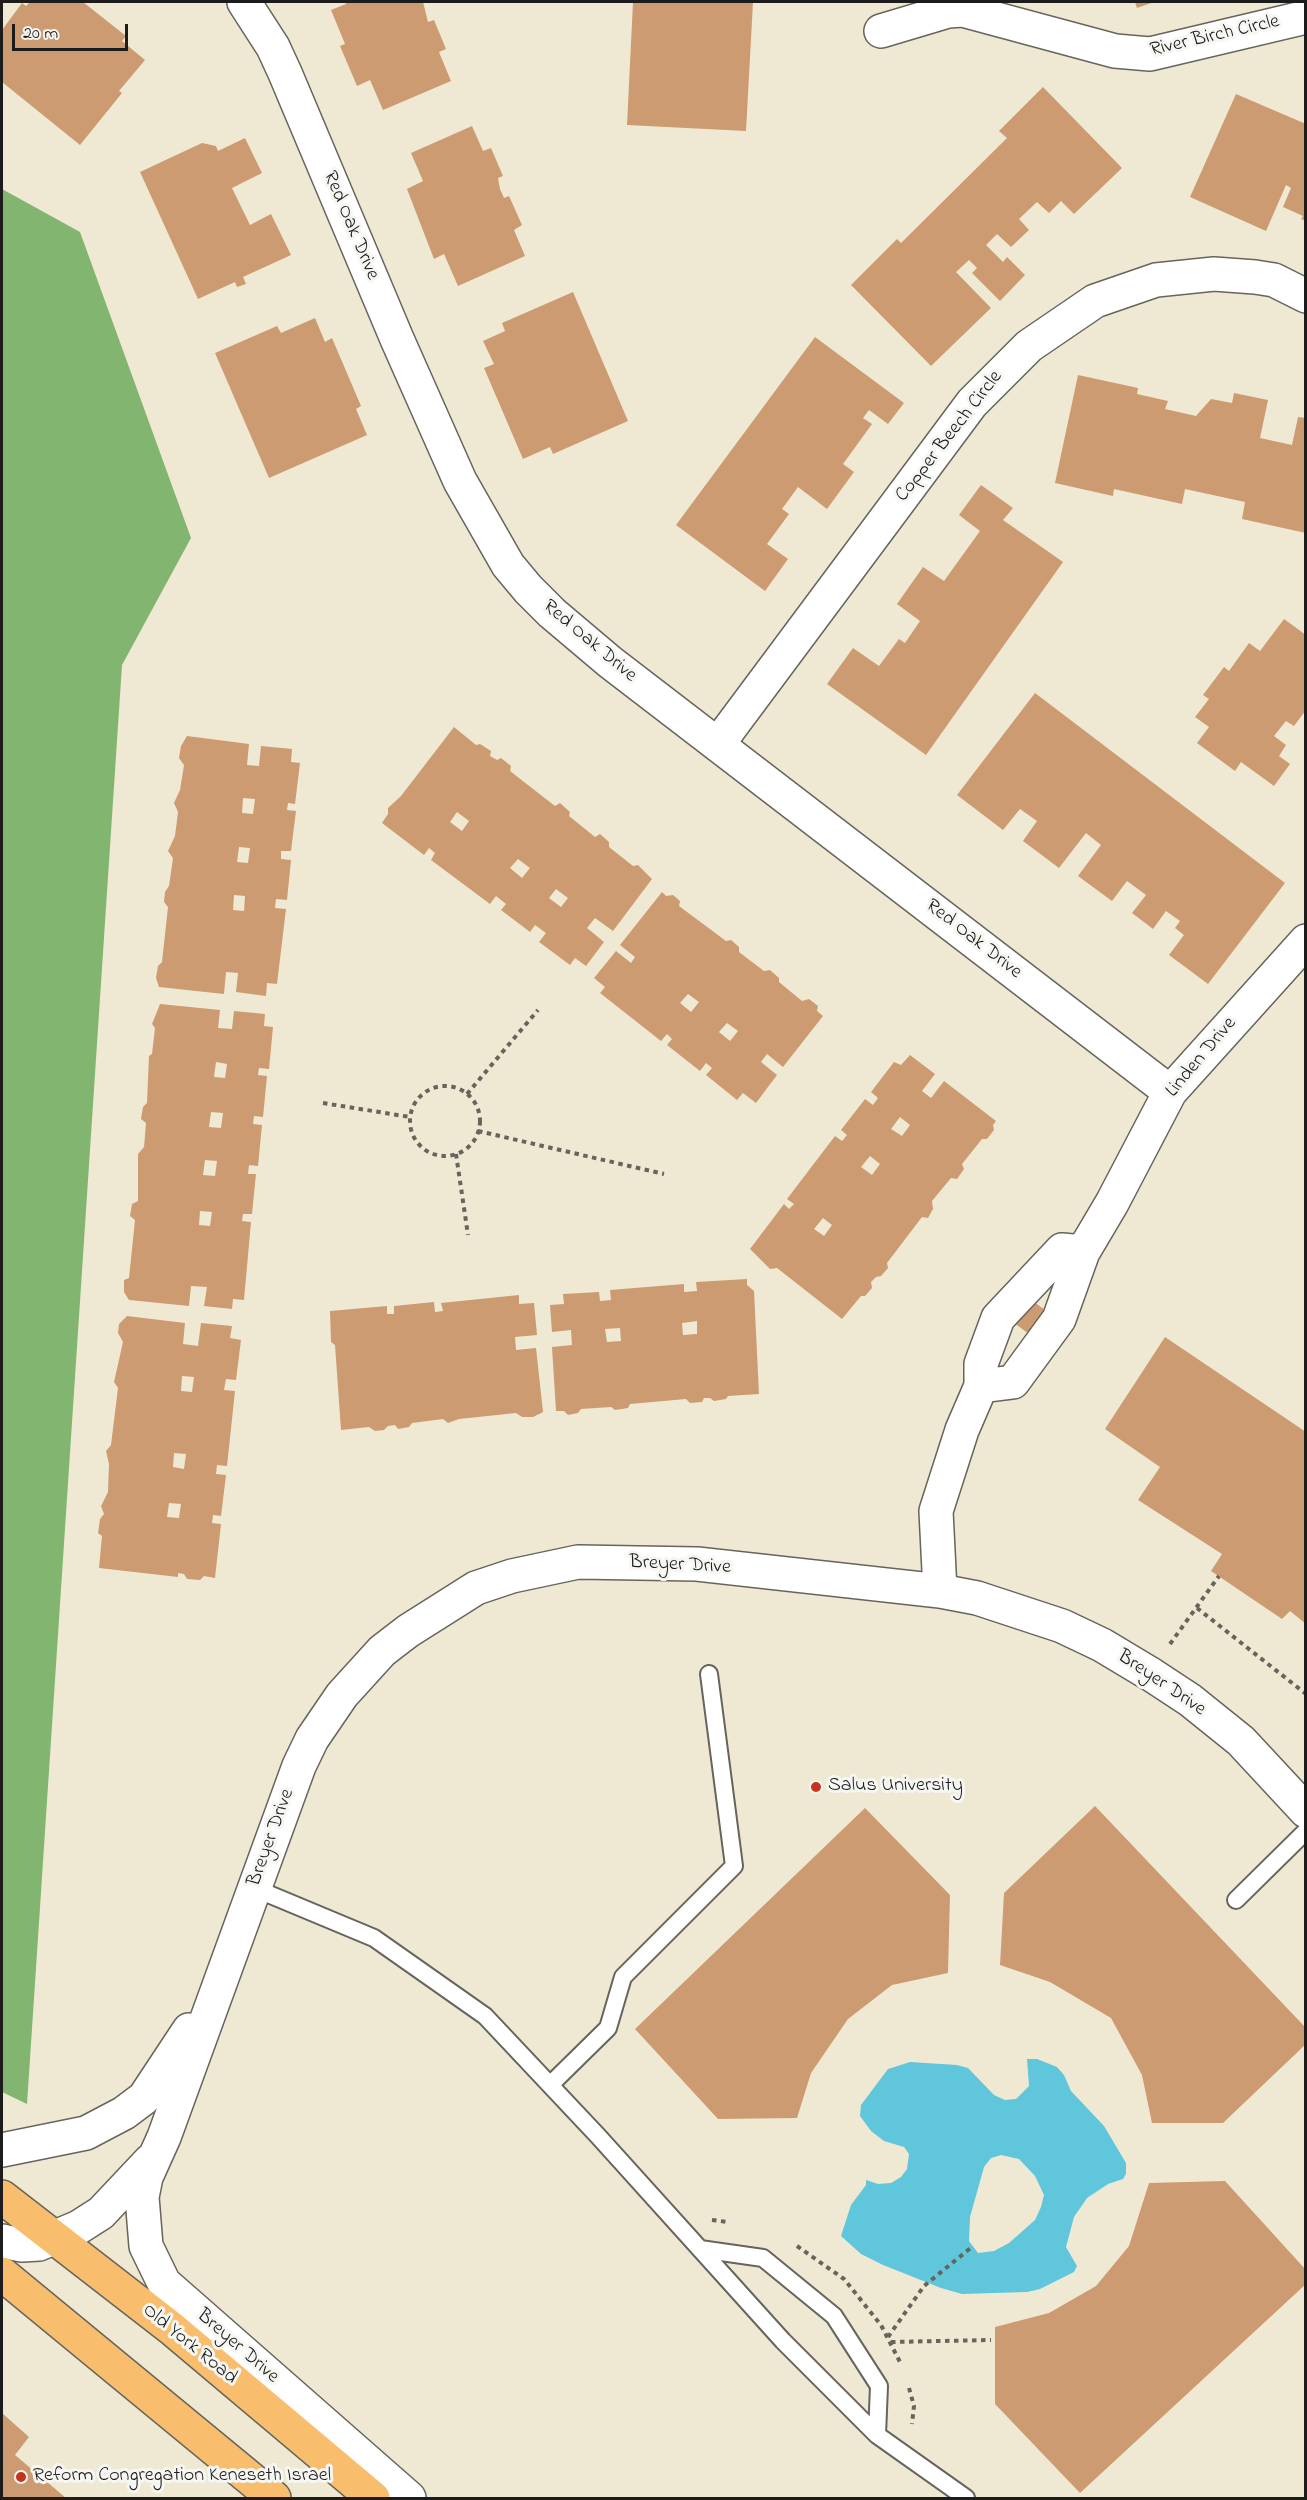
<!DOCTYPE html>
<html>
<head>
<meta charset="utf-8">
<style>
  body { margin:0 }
  #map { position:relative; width:1307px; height:2500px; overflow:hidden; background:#efe9d3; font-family:"Indie Flower",sans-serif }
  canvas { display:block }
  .frame { position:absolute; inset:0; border:3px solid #1c1c1c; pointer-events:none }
  .scale { position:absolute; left:12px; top:24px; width:116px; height:27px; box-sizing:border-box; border:3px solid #1c1c1c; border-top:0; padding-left:8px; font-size:18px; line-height:21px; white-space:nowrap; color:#1c1c1c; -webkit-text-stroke:4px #f6f6f2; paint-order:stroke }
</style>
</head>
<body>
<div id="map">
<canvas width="1307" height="2500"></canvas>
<div class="frame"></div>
<div class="scale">20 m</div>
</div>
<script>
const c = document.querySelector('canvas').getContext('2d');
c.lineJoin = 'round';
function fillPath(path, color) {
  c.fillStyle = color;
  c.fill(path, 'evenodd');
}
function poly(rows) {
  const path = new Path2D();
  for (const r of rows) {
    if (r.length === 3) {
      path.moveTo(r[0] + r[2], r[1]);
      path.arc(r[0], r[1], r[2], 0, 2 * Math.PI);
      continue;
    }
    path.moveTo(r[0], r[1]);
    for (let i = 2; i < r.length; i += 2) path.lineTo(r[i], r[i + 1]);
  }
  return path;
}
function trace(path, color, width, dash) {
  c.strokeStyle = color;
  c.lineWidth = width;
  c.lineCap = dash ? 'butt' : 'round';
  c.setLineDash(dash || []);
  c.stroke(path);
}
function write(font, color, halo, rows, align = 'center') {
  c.font = font + ' "Indie Flower",sans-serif';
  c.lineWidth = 6;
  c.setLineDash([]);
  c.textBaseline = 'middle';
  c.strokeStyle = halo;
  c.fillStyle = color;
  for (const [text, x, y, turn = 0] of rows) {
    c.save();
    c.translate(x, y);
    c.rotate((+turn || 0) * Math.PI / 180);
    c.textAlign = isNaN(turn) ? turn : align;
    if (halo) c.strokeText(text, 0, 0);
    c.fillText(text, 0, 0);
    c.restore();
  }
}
fillPath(poly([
  [2,189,80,232,191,538,122,665,27,2104,2,2092]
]), '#82b570');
fillPath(poly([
  [1027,2059,1037,2059,1057,2067,1064,2075,1071,2091,1104,2126,1126,2163,1126,2174,1123,2179,1108,2184,1087,2198,1074,2217,1066,2247,1077,2266,1074,2272,1040,2289,1027,2292,962,2294,941,2288,883,2265,861,2254,841,2236,851,2205,866,2185,866,2180,878,2184,891,2183,901,2177,907,2169,909,2154,904,2147,884,2141,871,2131,860,2116,861,2105,888,2069,910,2062,957,2065,968,2068,994,2095,1005,2100,1016,2099,1029,2086],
  [1001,2155,1019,2159,1035,2176,1044,2195,1041,2207,1035,2220,1009,2243,994,2251,978,2253,969,2241,970,2217,984,2167,991,2158]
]), '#5fc6dc');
fillPath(poly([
  [30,2,83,2,126,36,122,41,145,60,119,91,122,93,80,145,2,82,2,30,22,3,26,6],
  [345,2,423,2,428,22,434,20,446,49,439,52,451,81,383,110,370,80,357,86,340,46,345,44,331,10,346,4],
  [633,2,753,2,746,131,627,125],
  [1135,2,1154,2,1137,8],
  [1043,87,1122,168,1074,214,1061,201,1049,213,1037,202,1019,219,1029,230,1011,247,997,234,986,245,1003,262,1007,257,1025,275,1000,301,972,273,977,268,969,260,956,272,991,308,931,366,851,285,897,239,901,243,1007,138,999,131],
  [1236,94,1306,124,1306,221,1301,219,1303,216,1283,207,1291,188,1286,185,1266,231,1190,197],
  [472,126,483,151,491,148,503,176,498,178,500,189,504,198,509,196,522,225,514,230,525,256,458,286,444,254,434,259,407,189,423,181,411,153],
  [245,138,262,173,232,188,250,225,271,214,291,255,243,277,246,284,237,287,235,282,198,299,140,172,202,143,216,146,218,151],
  [573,292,628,421,553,454,550,447,523,459,484,368,494,364,483,341,505,331,502,323],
  [315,318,325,342,332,338,361,406,356,409,367,435,269,478,215,353,277,326,281,333],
  [815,337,904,403,888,424,869,410,863,418,872,424,843,464,854,472,827,509,798,487,782,509,789,514,767,544,788,559,765,591,676,525],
  [1078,375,1138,388,1137,394,1168,401,1165,409,1196,416,1211,399,1232,403,1234,393,1268,400,1260,438,1292,445,1298,417,1306,418,1306,533,1242,519,1245,502,1185,489,1182,504,1114,489,1113,496,1055,483],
  [981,485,1013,508,1003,520,1063,562,926,755,827,684,853,648,879,666,899,639,905,643,920,621,897,604,923,567,944,581,980,531,959,515],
  [1284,619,1306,635,1306,710,1294,726,1286,721,1274,736,1286,745,1279,756,1290,764,1274,786,1241,762,1235,771,1197,743,1209,727,1195,717,1209,699,1203,695,1224,667,1229,671,1249,643,1260,651],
  [1035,693,1285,883,1208,984,1169,955,1184,935,1175,928,1180,921,1166,911,1153,929,1132,913,1146,895,1127,881,1112,901,1078,876,1101,845,1086,833,1059,868,1023,841,1037,821,1020,809,1003,830,957,795],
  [454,727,476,745,480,744,491,751,490,756,497,760,501,758,511,766,510,771,555,806,560,803,570,812,569,816,595,837,600,834,609,842,609,847,633,866,638,865,652,879,613,931,595,918,587,928,604,942,586,966,575,958,570,965,539,942,546,933,535,925,530,932,501,910,506,904,496,896,490,904,431,860,435,853,429,848,424,855,382,823,388,814,388,808,401,796],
  [457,812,469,821,462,831,450,822],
  [518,859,530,868,522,878,510,868],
  [556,889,568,898,561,907,549,898],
  [187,736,249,744,247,765,259,766,261,746,292,749,291,762,300,763,295,804,288,803,287,810,296,811,291,851,281,851,281,859,291,860,287,900,276,899,275,908,286,909,277,984,267,983,266,996,236,992,238,973,226,972,224,994,159,987,156,978,158,966,162,962,168,907,164,902,165,892,169,886,173,858,168,851,175,836,178,812,174,803,180,790,184,765,179,758,181,746],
  [243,798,255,799,253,814,242,813],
  [239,847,250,848,248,863,237,862],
  [234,895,245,896,244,911,233,910],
  [662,892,666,896,673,895,680,901,679,906,726,941,731,940,739,947,739,952,764,971,770,970,779,978,779,982,802,1001,809,999,818,1006,817,1011,823,1016,783,1067,767,1054,761,1062,777,1075,756,1103,743,1093,737,1100,706,1075,712,1068,706,1063,700,1071,667,1045,672,1039,667,1034,661,1041,600,993,605,987,594,978,616,951,631,963,635,957,620,945],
  [688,994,699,1002,691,1012,680,1003],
  [727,1023,738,1031,730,1041,719,1032],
  [160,1004,220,1010,218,1028,232,1029,234,1011,265,1014,264,1026,273,1027,269,1069,259,1068,258,1075,267,1076,263,1117,254,1116,253,1124,262,1125,258,1166,249,1165,248,1174,256,1174,252,1214,243,1214,242,1221,251,1222,244,1300,233,1299,232,1309,204,1306,207,1287,191,1286,189,1306,129,1300,124,1292,124,1280,129,1278,135,1220,130,1216,132,1204,138,1201,138,1154,144,1147,146,1123,141,1119,143,1107,147,1103,149,1056,152,1054,155,1028,152,1024],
  [216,1062,227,1064,225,1078,214,1077],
  [211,1112,223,1113,221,1128,209,1127],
  [205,1160,217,1161,215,1176,203,1175],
  [200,1211,212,1212,210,1226,199,1225],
  [910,1055,935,1074,922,1091,931,1098,944,1081,996,1121,993,1125,994,1130,987,1139,982,1139,962,1164,964,1169,957,1179,951,1178,932,1201,933,1209,928,1218,922,1217,887,1263,888,1268,881,1276,876,1277,871,1282,872,1288,865,1296,861,1296,842,1319,777,1268,770,1269,750,1249,784,1204,789,1209,794,1204,787,1199,835,1136,842,1141,847,1135,841,1130,865,1099,873,1105,878,1098,871,1092,894,1062,901,1065],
  [900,1117,910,1125,902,1136,891,1129],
  [870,1156,880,1164,872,1175,861,1167],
  [823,1218,832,1225,824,1236,814,1229],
  [747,1279,747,1285,754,1291,759,1394,728,1396,726,1399,714,1401,710,1398,704,1398,702,1402,690,1403,686,1399,630,1404,628,1408,615,1410,611,1407,581,1409,578,1413,568,1415,564,1411,556,1411,552,1347,572,1345,571,1330,552,1332,550,1305,564,1304,563,1294,599,1292,600,1301,611,1300,610,1290,684,1284,684,1292,697,1291,696,1282],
  [697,1321,697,1334,683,1335,682,1323],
  [620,1328,621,1341,607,1342,605,1329],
  [519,1295,519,1304,534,1303,537,1335,515,1337,516,1350,536,1348,543,1412,533,1417,522,1417,516,1413,459,1419,448,1423,443,1419,412,1423,409,1427,398,1429,395,1425,388,1426,384,1430,375,1431,369,1427,341,1430,335,1345,331,1342,330,1311,387,1306,387,1314,394,1314,394,1306,434,1302,435,1312,443,1311,441,1303],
  [1030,1299,1045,1310,1029,1334,1013,1322],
  [127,1316,185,1323,183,1344,198,1346,201,1323,232,1326,230,1338,241,1340,236,1380,226,1379,224,1390,235,1391,227,1466,217,1465,216,1474,226,1475,221,1516,213,1515,212,1523,221,1524,215,1578,204,1576,200,1580,187,1579,184,1574,178,1573,178,1577,99,1568,102,1536,98,1533,100,1519,104,1514,101,1506,108,1492,109,1464,106,1451,111,1445,118,1388,114,1382,123,1342,118,1333,119,1324],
  [182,1376,194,1377,192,1392,181,1391],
  [174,1453,186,1454,184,1469,173,1467],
  [169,1503,181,1504,179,1518,167,1517],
  [1165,1337,1306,1432,1306,1624,1290,1611,1282,1619,1211,1571,1222,1554,1138,1500,1160,1467,1105,1429],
  [1095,1806,1306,2028,1306,2044,1223,2123,1152,2123,1142,2075,1111,2018,1050,1982,1000,1965,1004,1893],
  [865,1808,950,1895,948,1973,892,1985,848,2019,811,2073,797,2118,718,2119,635,2029],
  [1225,2181,1306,2270,1306,2284,1080,2493,995,2404,995,2327,1049,2313,1096,2286,1129,2246,1149,2183],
  [2,2413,29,2437,15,2455,66,2498,2,2498]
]), '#cd9b71');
const service = poly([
  [254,1888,374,1938,485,2016,598,2136,783,2341,877,2435,966,2498],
  [1236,1900,1306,1831],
  [550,2085,608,2028,623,1977,734,1866,709,1674],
  [700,2249,763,2258,834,2316,879,2386,877,2435]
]);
const minor = poly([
  [244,2,273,47,285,73,397,339,460,481,508,565,528,589,552,613,610,662,1170,1092],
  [881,31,948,11,963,10,1115,51,1150,54,1306,17],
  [718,744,972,403,1029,346,1095,301,1156,280,1214,274,1255,277,1274,280,1306,296],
  [981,1386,1013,1382,1059,1319,1083,1252,1112,1203,1170,1092,1306,941],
  [940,1591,936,1511,962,1430,981,1386,981,1364,998,1318,1062,1250,1083,1252],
  [2,2150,86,2133,124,2113,144,2098,189,2030],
  [2,2241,22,2245,39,2244,79,2227,101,2213,150,2161],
  [409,2498,164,2283,146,2246,142,2197,146,2177,164,2137,299,1766,312,1739,342,1695,382,1651,408,1631,476,1588,512,1576,578,1562,697,1564,940,1591,977,1598,1062,1626,1102,1645,1152,1675,1190,1700,1241,1741,1306,1811]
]);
const trunk = poly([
  [2,2197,171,2328,373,2498],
  [2,2274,274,2498]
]);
trace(service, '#66645c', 20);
trace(minor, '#66645c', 36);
trace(trunk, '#66645c', 36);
trace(poly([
  [445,1121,35],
  [467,1094,538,1010],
  [323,1103,410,1117],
  [478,1131,664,1174],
  [456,1154,468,1235],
  [1197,1608,1306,1694],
  [1170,1644,1219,1576],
  [712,2220,728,2222],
  [797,2246,844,2279,881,2325,901,2364],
  [888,2337,924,2286,973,2246],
  [891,2342,991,2340],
  [909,2388,914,2406,912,2424]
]), '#66645c', 4, [4.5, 4.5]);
trace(service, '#fff', 16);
trace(minor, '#fff', 33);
trace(trunk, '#f9be6d', 33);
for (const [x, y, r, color] of [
  [816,1787,6,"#c8321e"],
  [21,2477,6,"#c8321e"]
]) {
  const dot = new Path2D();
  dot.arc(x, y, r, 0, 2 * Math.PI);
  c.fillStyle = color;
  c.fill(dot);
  trace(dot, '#f6f6f2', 2);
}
write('20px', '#1c1c1c', '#f6f6f2', [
  ["River Birch Circle",1215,37,-13],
  ["Red Oak Drive",350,226,67],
  ["Copper Beech Circle",950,437,-52],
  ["Red Oak Drive",589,642,40],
  ["Red Oak Drive",973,940,38],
  ["Linden Drive",1202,1058,-50],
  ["Breyer Drive",680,1566,3],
  ["Breyer Drive",1161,1684,34],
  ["Breyer Drive",272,1838,-70],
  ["Old York Road",189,2345,39],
  ["Breyer Drive",237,2347,41]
]);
write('20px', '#1c1c1c', '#f6f6f2', [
  ["Salus University",828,1787],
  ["Reform Congregation Keneseth Israel",33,2477]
], 'left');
</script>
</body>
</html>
